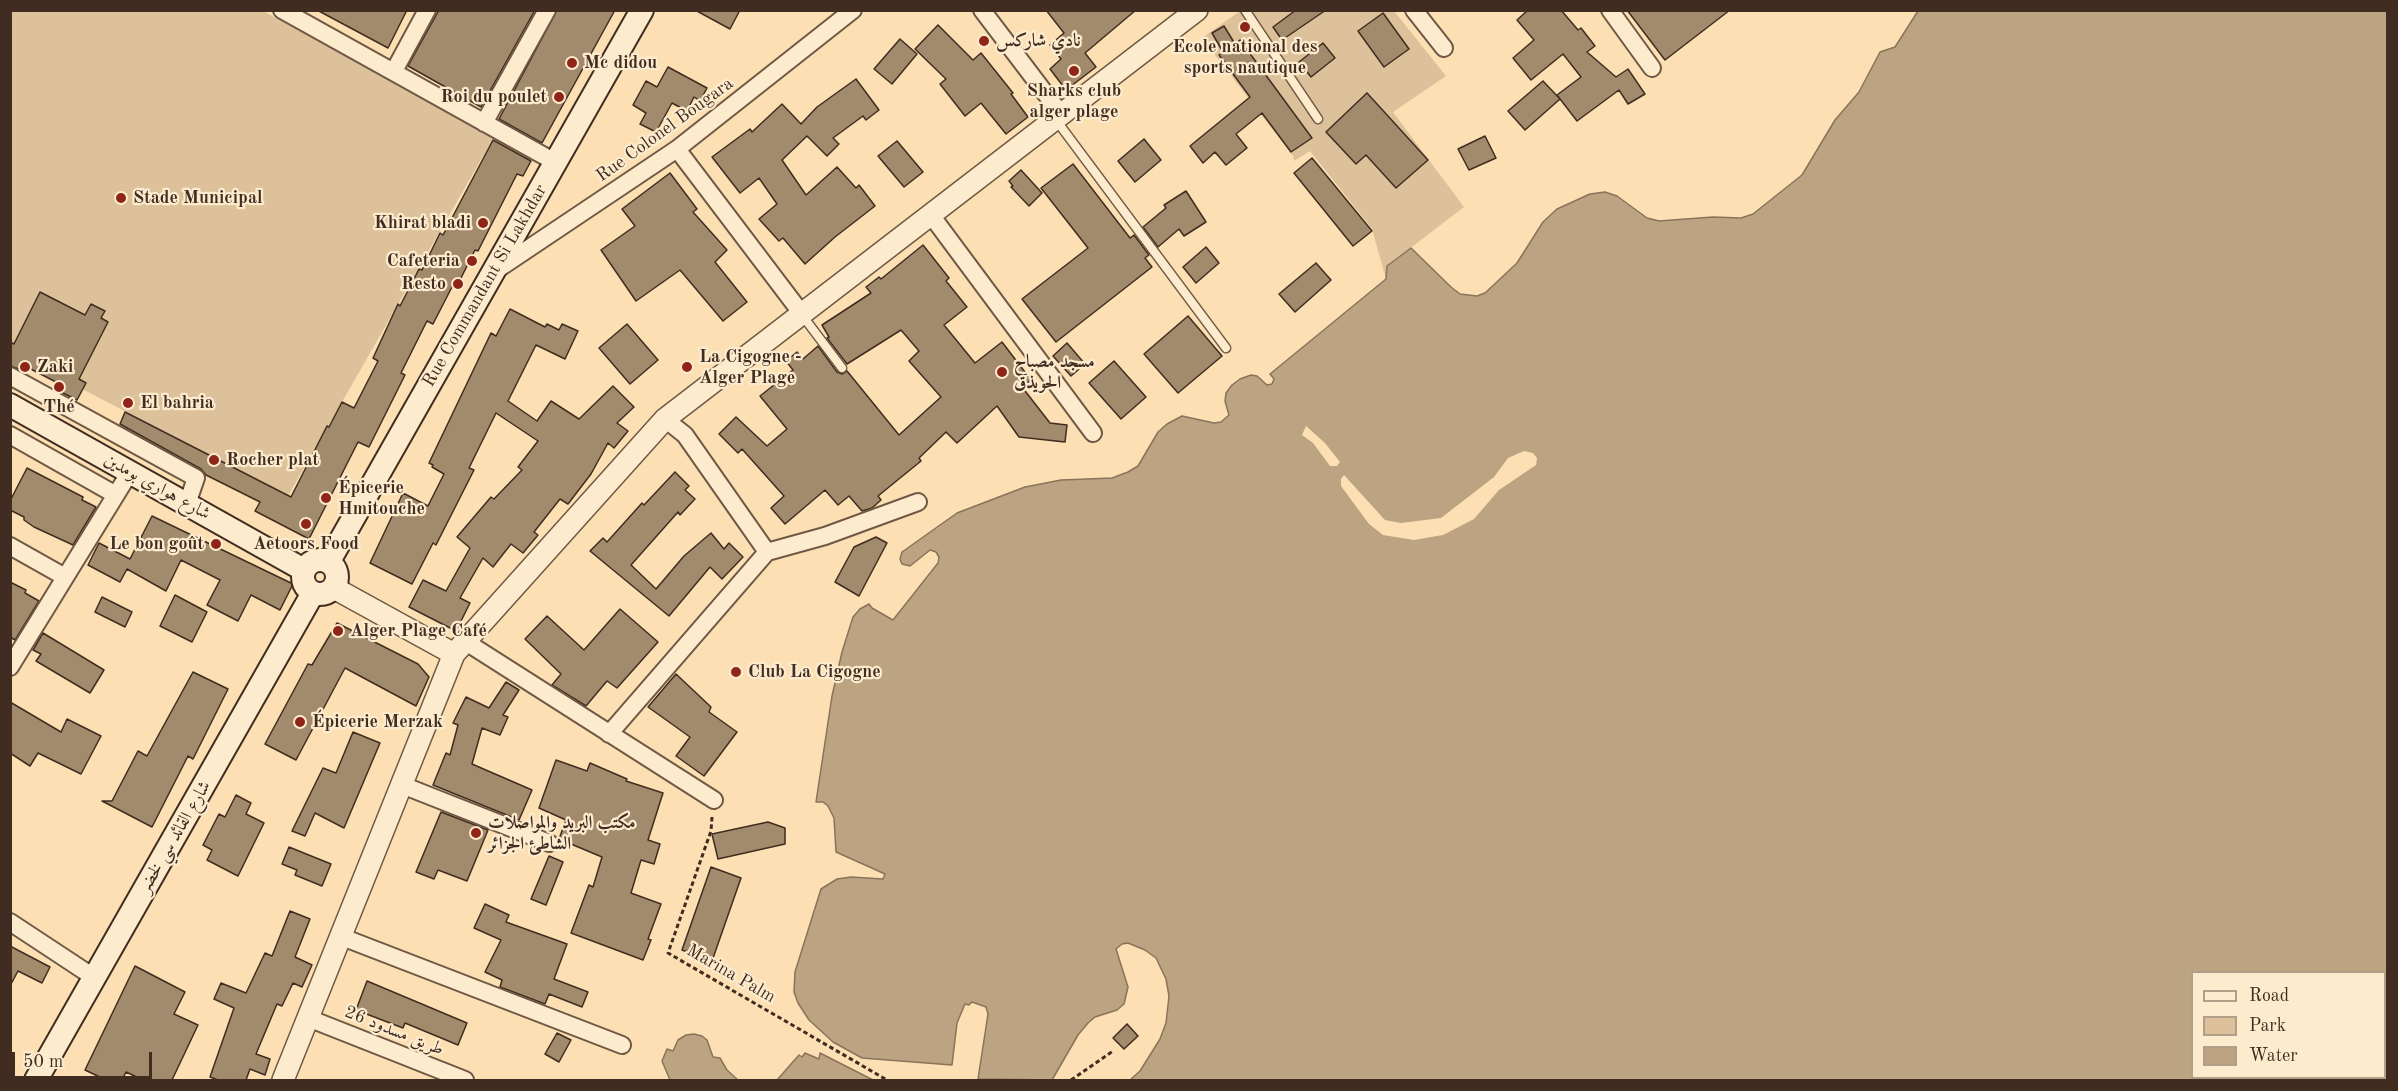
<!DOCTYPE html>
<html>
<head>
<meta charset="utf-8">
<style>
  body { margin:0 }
  #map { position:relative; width:2398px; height:1091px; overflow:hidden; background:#fce0b3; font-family:"Old Standard TT",serif }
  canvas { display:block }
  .frame { position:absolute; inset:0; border:12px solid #402c20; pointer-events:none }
  .legend { position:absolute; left:2191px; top:971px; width:195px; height:108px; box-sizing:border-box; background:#fdebce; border:2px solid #b19f88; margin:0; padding:8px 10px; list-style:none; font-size:18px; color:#402c20 }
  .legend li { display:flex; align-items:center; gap:12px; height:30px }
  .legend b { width:30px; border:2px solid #b19f88 }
  .scale { position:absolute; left:12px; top:1052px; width:140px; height:27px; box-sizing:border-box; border:3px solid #402c20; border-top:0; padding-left:8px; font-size:18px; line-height:21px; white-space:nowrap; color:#402c20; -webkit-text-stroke:4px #fdebce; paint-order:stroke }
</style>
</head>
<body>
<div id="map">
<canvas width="2398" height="1091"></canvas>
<div class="frame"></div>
<ul class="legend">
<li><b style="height:8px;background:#fdebce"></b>Road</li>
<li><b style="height:16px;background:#dcc19a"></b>Park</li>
<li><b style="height:16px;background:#bca381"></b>Water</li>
</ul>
<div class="scale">50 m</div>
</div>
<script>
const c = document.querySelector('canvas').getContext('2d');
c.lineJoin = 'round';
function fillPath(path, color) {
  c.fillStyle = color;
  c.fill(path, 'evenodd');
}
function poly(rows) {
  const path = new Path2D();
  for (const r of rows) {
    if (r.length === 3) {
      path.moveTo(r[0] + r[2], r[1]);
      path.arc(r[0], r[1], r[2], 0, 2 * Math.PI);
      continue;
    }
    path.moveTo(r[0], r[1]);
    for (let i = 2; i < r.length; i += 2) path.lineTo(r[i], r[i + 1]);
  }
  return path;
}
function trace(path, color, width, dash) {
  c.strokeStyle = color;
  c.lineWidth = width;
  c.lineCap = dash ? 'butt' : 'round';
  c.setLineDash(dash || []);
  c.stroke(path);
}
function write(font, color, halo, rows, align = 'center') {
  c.font = font + ' "Old Standard TT",Amiri,serif';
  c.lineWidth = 4.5;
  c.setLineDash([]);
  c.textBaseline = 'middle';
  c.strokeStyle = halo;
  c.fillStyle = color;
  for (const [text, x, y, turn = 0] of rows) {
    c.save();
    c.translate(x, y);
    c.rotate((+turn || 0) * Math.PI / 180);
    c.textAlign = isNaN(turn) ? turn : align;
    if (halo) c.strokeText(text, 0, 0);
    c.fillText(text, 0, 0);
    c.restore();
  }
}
fillPath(poly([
  [11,11,263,11,494,137,288,496,11,352],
  [1240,11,1394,11,1446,76,1393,112,1464,207,1387,266,1386,279,1372,229,1310,151,1294,161,1293,156,1202,38]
]), '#dcc19a');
const water = poly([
  [1918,11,2387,11,2387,1080,1130,1080,1140,1071,1160,1039,1166,1023,1169,996,1166,979,1156,958,1145,950,1128,943,1122,944,1116,949,1128,987,1124,1004,1117,1010,1095,1017,1088,1023,1078,1035,1052,1080,978,1079,988,1014,986,1007,972,1002,969,1005,965,1004,957,1023,952,1065,862,1058,833,1042,809,1020,798,1003,794,992,795,972,821,889,837,879,851,877,883,879,885,874,836,852,834,818,828,806,823,802,816,802,832,696,842,652,853,617,860,609,869,604,872,608,893,620,938,563,939,557,936,552,930,550,910,566,902,564,900,559,902,552,957,513,1025,487,1061,480,1112,478,1128,472,1138,466,1158,432,1167,424,1182,416,1214,423,1221,422,1229,415,1225,401,1226,393,1232,385,1240,379,1251,375,1257,376,1267,385,1272,384,1274,379,1270,374,1386,279,1387,266,1411,248,1451,287,1460,294,1477,296,1485,293,1517,263,1543,222,1557,209,1590,194,1605,192,1617,196,1647,218,1659,221,1713,217,1741,218,1753,214,1802,175,1835,120,1859,92,1880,52,1895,47,1918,11],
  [2192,972,2384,972,2384,1078,2192,1078,2192,972],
  [694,1034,702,1036,707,1040,713,1057,720,1058,727,1070,738,1080,670,1080,662,1061,667,1049,673,1051,678,1040,686,1035,694,1034],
  [805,1053,819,1059,820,1053,873,1080,777,1080,799,1055,802,1057,805,1053]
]);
fillPath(water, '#bca381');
trace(water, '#8a735a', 1.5);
fillPath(poly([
  [1306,426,1325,443,1340,462,1337,466,1330,466,1313,443,1302,435],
  [1524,451,1533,453,1537,458,1536,465,1499,490,1474,519,1443,535,1414,540,1383,535,1369,524,1341,486,1341,479,1344,475,1385,520,1401,523,1441,518,1494,477,1508,458]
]), '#fce0b3');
const building = poly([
  [317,10,407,10,388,48,317,10],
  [439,10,535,10,481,107,408,66,439,10],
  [557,10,615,10,542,143,499,119,557,10],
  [695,10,740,10,730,29,695,10],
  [1046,10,1136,10,1085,53,1096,67,1066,90,1050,69,1061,59,1050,45,1064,33,1046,10],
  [1296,10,1326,10,1282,40,1273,27,1296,10],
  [1528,10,1561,10,1578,30,1581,28,1595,46,1587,52,1616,77,1628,69,1645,94,1628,104,1619,90,1577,121,1557,95,1581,77,1563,54,1531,80,1513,58,1534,40,1517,20,1528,10],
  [1627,10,1730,10,1665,60,1627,10],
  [1383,13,1409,49,1384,67,1358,31,1383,13],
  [938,25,973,60,981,53,1013,93,1011,94,1028,117,1006,134,981,103,965,116,940,84,946,79,915,49,938,25],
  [1224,26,1235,44,1240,40,1312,138,1291,152,1262,113,1236,134,1247,148,1226,165,1215,152,1203,163,1190,146,1250,97,1219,55,1223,52,1212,33,1224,26],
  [900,39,917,54,892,84,874,69,900,39],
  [1323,43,1335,58,1311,77,1299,62,1323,43],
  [668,67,707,88,700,101,694,97,687,111,672,103,656,132,640,124,646,113,633,105,646,81,657,87,668,67],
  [856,79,879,110,866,120,863,116,833,138,839,144,827,156,807,136,782,160,806,195,837,167,856,188,859,185,875,206,835,237,805,264,783,238,779,241,759,219,777,204,759,178,740,193,712,157,750,129,752,132,782,104,801,124,817,107,856,79],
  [1543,81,1560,99,1525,130,1508,111,1543,81],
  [1367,93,1428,160,1396,188,1366,155,1356,164,1326,132,1367,93],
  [1485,136,1496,158,1469,170,1458,149,1485,136],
  [1144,139,1161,160,1135,182,1118,161,1144,139],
  [493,140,531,161,523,176,517,174,478,251,475,250,457,286,453,285,433,324,427,321,401,373,405,375,369,447,358,442,309,539,255,511,260,502,206,475,201,469,120,424,125,412,291,497,327,426,329,427,342,402,354,408,378,361,373,358,398,304,400,306,419,269,422,270,440,233,443,235,493,140],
  [897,141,923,172,904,187,878,156,897,141],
  [1312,158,1372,231,1353,246,1294,173,1312,158],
  [1073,164,1130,238,1134,235,1149,255,1145,258,1152,267,1056,342,1022,299,1088,248,1041,188,1073,164],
  [1021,170,1042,193,1029,206,1011,187,1013,186,1009,181,1021,170],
  [670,173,697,209,693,212,727,250,715,262,747,302,723,321,680,270,636,301,601,250,635,226,622,209,670,173],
  [1186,191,1206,222,1184,236,1179,229,1158,247,1143,227,1166,208,1164,205,1186,191],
  [923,245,949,278,946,281,967,307,944,325,975,363,1002,342,1031,380,1022,387,1050,423,1067,425,1065,442,1019,437,997,406,957,443,946,432,919,458,921,461,878,496,881,500,872,508,862,511,849,496,838,505,825,490,785,524,771,508,784,496,742,449,738,453,719,434,736,417,767,446,787,429,760,396,793,370,786,361,797,352,803,359,818,346,837,372,842,374,847,371,899,435,941,397,909,361,919,351,901,330,847,364,827,338,829,337,822,325,871,293,866,287,879,277,881,279,923,245],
  [1206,247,1219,263,1196,283,1183,267,1206,247],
  [1316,263,1331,280,1295,312,1279,294,1316,263],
  [40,292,85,315,91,304,105,311,101,318,108,322,79,379,86,383,77,400,53,388,56,382,21,364,19,369,10,366,10,342,14,344,40,292],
  [510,309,545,327,547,324,559,330,562,324,578,331,565,359,536,345,508,401,537,421,551,401,579,419,613,386,634,407,617,423,628,431,614,448,608,443,591,474,568,504,560,499,534,532,538,535,523,553,511,544,493,567,483,558,460,598,470,603,456,631,409,607,423,580,446,591,470,548,457,537,491,497,494,499,522,470,518,467,538,441,496,413,469,468,474,470,436,545,433,543,412,584,370,563,403,493,428,506,444,474,432,467,433,465,429,463,491,333,496,336,510,309],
  [1188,316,1222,356,1178,393,1144,354,1188,316],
  [627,324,658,360,630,384,599,348,627,324],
  [1067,343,1085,364,1071,376,1053,356,1067,343],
  [1114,361,1146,397,1121,419,1089,383,1114,361],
  [27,468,83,497,82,500,96,507,73,545,34,527,24,520,24,517,10,510,10,501,27,468],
  [675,472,689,486,685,490,695,499,680,515,678,512,631,565,656,589,684,556,711,533,724,549,729,543,743,557,722,579,710,567,669,616,590,551,603,538,607,542,642,503,644,505,675,472],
  [152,516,293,584,280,610,251,595,238,621,207,605,220,580,181,560,166,591,127,569,120,582,88,565,99,543,130,559,152,516],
  [876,537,887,543,859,596,835,582,854,547,876,537],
  [10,582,26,590,25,593,39,601,15,640,10,637,10,582],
  [175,595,207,612,192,642,160,626,175,595],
  [102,597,132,612,125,627,95,612,102,597],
  [620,609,658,642,617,688,607,681,586,706,552,685,561,674,525,639,547,616,584,650,620,609],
  [337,623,418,664,429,677,416,706,345,668,296,760,265,744,308,664,312,665,337,623],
  [43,633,104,670,90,693,36,661,41,654,33,650,43,633],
  [193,672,228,689,193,759,188,756,152,827,102,801,112,801,138,751,147,756,193,672],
  [676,674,711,707,709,712,737,732,704,776,676,756,690,737,648,707,676,674],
  [506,682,519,690,503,715,508,717,500,735,482,728,472,764,532,790,519,820,433,785,446,753,450,755,458,725,453,723,466,697,489,708,506,682],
  [10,702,61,732,67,719,101,736,81,774,38,753,30,766,10,753,10,702],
  [353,732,380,743,344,828,315,813,305,836,292,831,323,768,336,773,353,732],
  [556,760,587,771,590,763,627,779,626,781,663,793,648,840,660,844,654,864,641,860,631,893,661,904,648,939,651,940,643,960,571,933,589,885,593,887,602,857,559,839,566,820,539,808,556,760],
  [236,795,251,803,246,814,264,823,238,876,207,860,212,850,203,845,219,814,225,817,236,795],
  [441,812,488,830,467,881,438,870,434,879,416,872,441,812],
  [768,822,785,828,785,844,718,859,712,834,768,822],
  [289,847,331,864,322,886,295,875,297,870,282,864,289,847],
  [549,856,563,862,546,905,531,899,549,856],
  [711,867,741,878,712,961,682,950,711,867],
  [485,904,509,915,506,922,567,944,554,979,588,992,582,1007,549,994,545,1004,500,987,502,980,485,972,501,940,474,928,485,904],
  [290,911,310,919,295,957,312,965,302,987,293,983,282,1006,277,1004,256,1054,270,1059,265,1075,250,1069,246,1080,218,1080,210,1077,234,1008,214,999,221,983,246,993,265,953,272,956,290,911],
  [10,946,50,967,42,983,18,971,10,986,10,946],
  [135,966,185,992,174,1014,198,1025,172,1080,143,1080,126,1072,122,1080,106,1080,85,1070,135,966],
  [367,981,467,1023,458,1045,405,1023,403,1028,356,1010,367,981],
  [1127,1024,1138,1036,1124,1049,1113,1038,1127,1024],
  [557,1033,571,1040,559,1062,545,1054,557,1033]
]);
fillPath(building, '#a28a6c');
trace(building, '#402c20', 1.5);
const service = poly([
  [1245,10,1318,119],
  [1056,120,1226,348],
  [802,315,842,368]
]);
const minor = poly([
  [282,10,555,162],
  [982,10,1061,114],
  [1414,10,1444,48],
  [1610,10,1652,68],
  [394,71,427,10],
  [484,123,547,10],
  [677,149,802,314],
  [931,215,1093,433],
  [495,271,677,149,853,10],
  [10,376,196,478,187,504],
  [665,419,685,435,767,552],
  [10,435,116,495],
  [10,546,65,577],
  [466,642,714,800],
  [10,667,130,472],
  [609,734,767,552,825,536,918,502],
  [402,785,549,843],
  [10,922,95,978],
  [342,937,622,1045],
  [308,1018,465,1080]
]);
const tertiary = poly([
  [334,588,454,654],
  [283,1080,454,654,665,419,1197,10]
]);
const secondary = poly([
  [10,405,304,570],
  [320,577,17],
  [329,561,642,10],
  [36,1080,313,593]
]);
trace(service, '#6f5945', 11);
trace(minor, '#6f5945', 20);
trace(tertiary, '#6f5945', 24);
trace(secondary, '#402c20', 26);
trace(poly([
  [712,817,711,831,668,953,887,1080],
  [1071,1080,1113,1051]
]), '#402c20', 3, [4.5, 3]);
trace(service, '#fdebce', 8);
trace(minor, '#fdebce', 16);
trace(tertiary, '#fdebce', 21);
trace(secondary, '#fdebce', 22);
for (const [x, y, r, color] of [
  [1245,27,6,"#8f2418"],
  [984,41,6,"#8f2418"],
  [572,63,6,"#8f2418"],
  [1074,71,6,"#8f2418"],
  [559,97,6,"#8f2418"],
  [121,198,6,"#8f2418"],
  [483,223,6,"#8f2418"],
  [472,261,6,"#8f2418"],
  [458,284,6,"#8f2418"],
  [25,367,6,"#8f2418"],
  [687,367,6,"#8f2418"],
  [1002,372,6,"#8f2418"],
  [59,387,6,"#8f2418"],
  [128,403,6,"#8f2418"],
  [214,460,6,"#8f2418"],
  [326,498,6,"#8f2418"],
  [306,524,6,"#8f2418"],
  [216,544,6,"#8f2418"],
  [338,631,6,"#8f2418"],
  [736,672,6,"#8f2418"],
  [300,722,6,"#8f2418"],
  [476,833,6,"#8f2418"]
]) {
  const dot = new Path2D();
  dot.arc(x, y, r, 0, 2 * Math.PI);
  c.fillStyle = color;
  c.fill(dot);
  trace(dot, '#fdebce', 2);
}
write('bold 18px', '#402c20', '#fdebce', [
  ["نادي شاركس",996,41],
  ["Ecole national des",1245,47,"center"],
  ["sports nautique",1245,68,"center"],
  ["Mc didou",584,63],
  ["Sharks club",1074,91,"center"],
  ["alger plage",1074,112,"center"],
  ["Roi du poulet",547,97,"right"],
  ["Stade Municipal",133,198],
  ["Khirat bladi",471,223,"right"],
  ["Cafeteria",460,261,"right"],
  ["Resto",446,284,"right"],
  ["La Cigogne -",699,357],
  ["Alger Plage",699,378],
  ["مسجد مصباح",1014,362],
  ["الحويذق",1014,383],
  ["Zaki",37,367],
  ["El bahria",140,403],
  ["Thé",59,407,"center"],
  ["Rocher plat",226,460],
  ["Épicerie",338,488],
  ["Hmitouche",338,509],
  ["Le bon goût",204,544,"right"],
  ["Aetoors Food",306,544,"center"],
  ["Alger Plage Café",350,631],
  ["Club La Cigogne",748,672],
  ["Épicerie Merzak",312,722],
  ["مكتب البريد والمواصلات",488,823],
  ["الشاطئ الجزائر",488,844]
], 'left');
write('18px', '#402c20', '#fdebce', [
  ["Rue Colonel Bougara",665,130,-36],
  ["Rue Commandant Si Lakhdar",485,286,-60],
  ["شارع هواري بومدين",157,487,29],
  ["شارع القائد سي لخضر",175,837,-60],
  ["Marina Palm",731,974,30],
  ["طريق مسدود 26",394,1031,22]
]);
</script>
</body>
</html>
